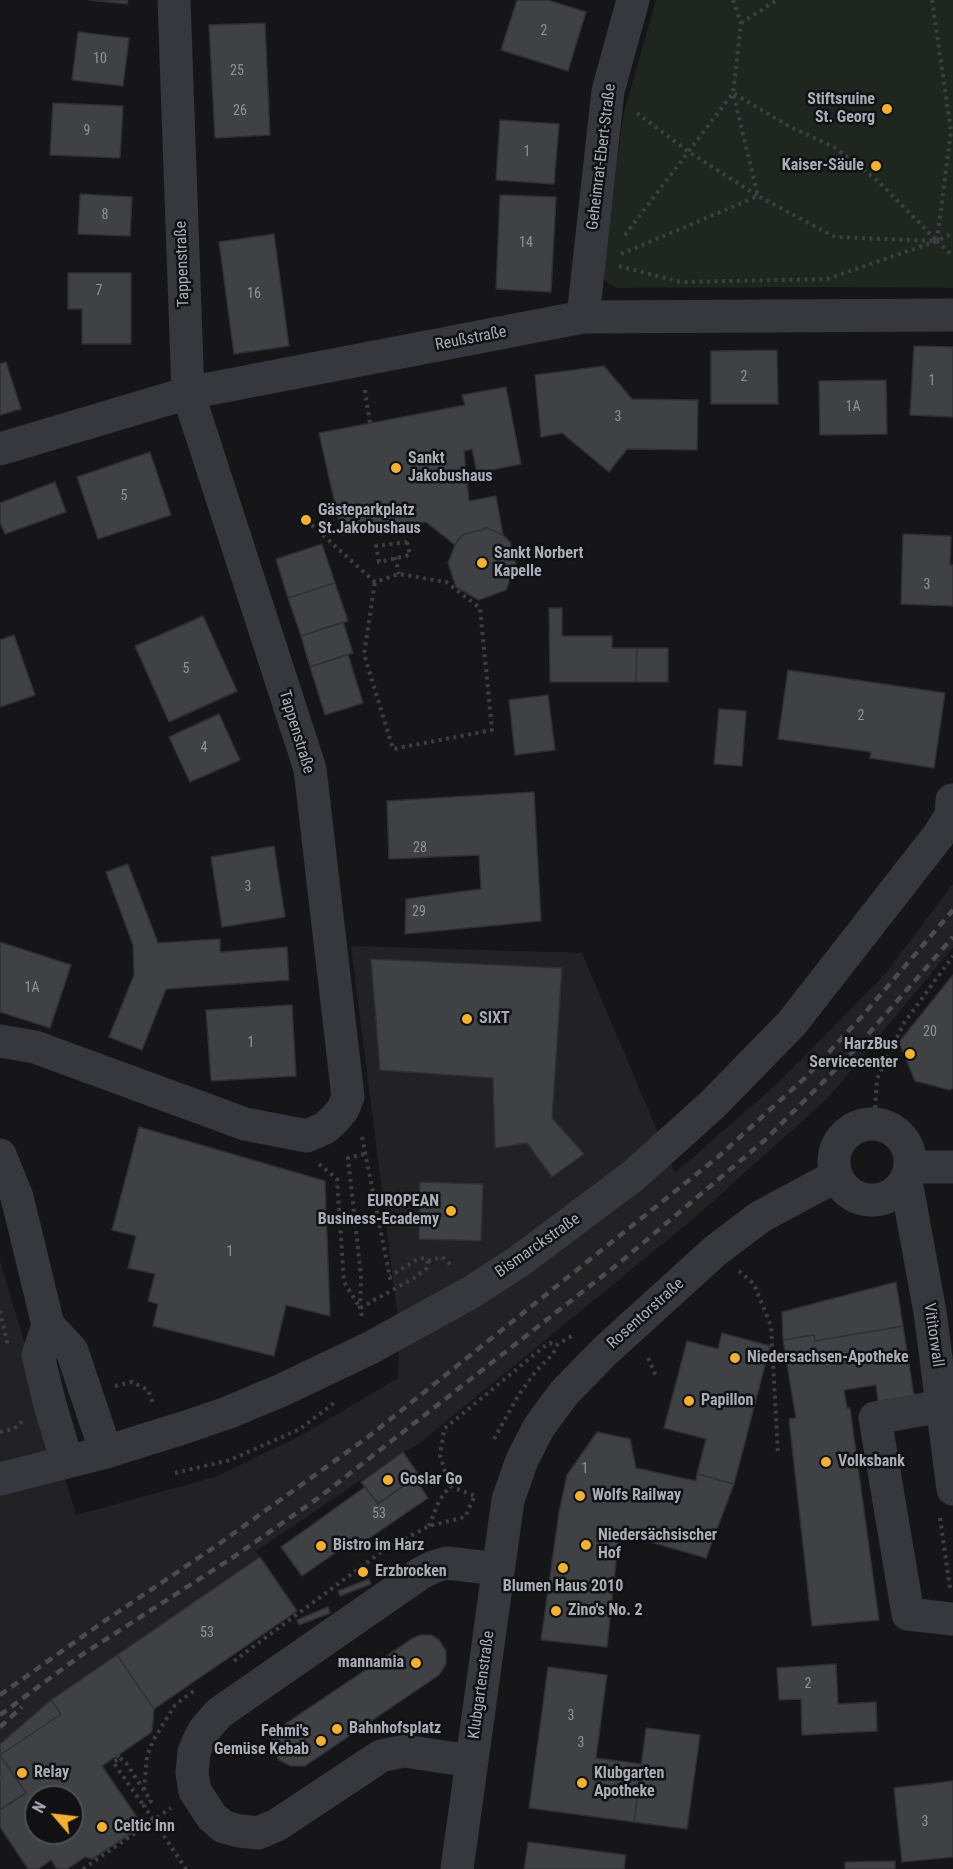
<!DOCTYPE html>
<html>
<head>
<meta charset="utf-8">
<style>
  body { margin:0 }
  #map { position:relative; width:953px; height:1869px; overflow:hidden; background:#161618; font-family:"Roboto Condensed",sans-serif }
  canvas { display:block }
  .north { position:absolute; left:24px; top:1785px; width:60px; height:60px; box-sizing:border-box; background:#111113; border:2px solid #4d4f55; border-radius:50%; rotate:298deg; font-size:16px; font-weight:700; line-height:24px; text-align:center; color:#a8adb8 }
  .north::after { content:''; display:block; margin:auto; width:21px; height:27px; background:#f2b134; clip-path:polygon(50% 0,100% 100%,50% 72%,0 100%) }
</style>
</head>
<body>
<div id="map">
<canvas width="953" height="1869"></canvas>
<div class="north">N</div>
</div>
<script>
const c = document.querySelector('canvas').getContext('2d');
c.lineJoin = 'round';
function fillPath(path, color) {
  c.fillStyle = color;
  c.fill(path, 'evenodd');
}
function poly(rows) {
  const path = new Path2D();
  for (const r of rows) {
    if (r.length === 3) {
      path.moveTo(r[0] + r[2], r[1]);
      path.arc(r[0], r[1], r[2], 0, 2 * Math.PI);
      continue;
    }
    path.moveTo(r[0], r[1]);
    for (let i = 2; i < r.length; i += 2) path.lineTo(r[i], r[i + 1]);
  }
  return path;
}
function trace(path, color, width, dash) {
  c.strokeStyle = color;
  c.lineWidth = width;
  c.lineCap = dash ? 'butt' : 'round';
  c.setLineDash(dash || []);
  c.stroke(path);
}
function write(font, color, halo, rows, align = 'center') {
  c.font = font + ' "Roboto Condensed",sans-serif';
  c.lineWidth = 5;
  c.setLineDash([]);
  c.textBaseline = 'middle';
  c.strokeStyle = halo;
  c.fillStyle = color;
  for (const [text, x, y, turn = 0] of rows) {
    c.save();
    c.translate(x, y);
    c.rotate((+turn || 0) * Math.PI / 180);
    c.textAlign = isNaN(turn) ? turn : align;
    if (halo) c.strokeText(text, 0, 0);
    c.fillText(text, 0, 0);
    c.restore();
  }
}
fillPath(poly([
  [953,884,953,947,828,1098,692,1220,417,1445,403,1452,256,1551,297,1611,154,1709,152,1732,0,1810,0,1261,76,1515,215,1477,302,1435,398,1378,399,1326,351,946,582,953,675,1173,779,1082,886,973]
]), '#222225');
fillPath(poly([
  [656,0,953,0,953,288,825,287,617,288,607,283,602,276,624,112]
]), '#1e261f');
const building = poly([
  [89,0,128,0,127,4,89,0],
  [517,0,548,0,586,12,568,71,501,50,517,0],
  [265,23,270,135,215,138,209,25,265,23],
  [78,32,129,38,123,86,72,80,78,32],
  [53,103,123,106,120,158,50,155,53,103],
  [500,120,559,124,554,184,496,180,500,120],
  [80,194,132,197,130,236,78,234,80,194],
  [500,195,556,197,551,292,496,289,500,195],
  [274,234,289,346,234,354,219,242,274,234],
  [68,273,131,273,131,344,82,344,82,309,68,309,68,273],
  [914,346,953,347,953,417,910,415,914,346],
  [777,350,778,404,711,404,711,351,777,350],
  [6,362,21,409,0,415,0,364,6,362],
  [604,366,632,399,698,400,697,450,627,449,609,472,562,433,541,437,535,375,604,366],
  [886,380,887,434,820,435,819,381,886,380],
  [506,387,521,464,477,473,472,449,464,451,469,501,496,496,503,535,487,528,462,535,455,545,426,522,342,535,319,433,465,405,462,395,506,387],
  [150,452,171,515,98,539,77,477,150,452],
  [55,482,66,512,5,534,0,522,0,503,55,482],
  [487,528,503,535,510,542,516,564,506,590,479,600,456,587,448,563,455,545,462,535,487,528],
  [903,534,951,536,950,565,953,565,953,606,901,604,903,534],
  [322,544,335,583,288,598,276,559,322,544],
  [335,583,348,621,301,636,288,598,335,583],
  [549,608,562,608,562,636,612,636,612,648,637,648,636,682,550,682,549,608],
  [203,616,237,691,169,722,135,646,203,616],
  [343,622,353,653,310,667,301,636,343,622],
  [14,635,35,695,0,707,0,640,14,635],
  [637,648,668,648,668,682,636,682,637,648],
  [348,654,363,703,325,715,310,667,348,654],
  [788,670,945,693,934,768,870,758,871,752,778,739,788,670],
  [548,695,555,750,515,755,509,700,548,695],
  [719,709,746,711,742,766,714,764,719,709],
  [219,714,240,760,190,782,169,737,219,714],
  [534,792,541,921,405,934,406,899,481,889,479,855,389,859,387,801,534,792],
  [274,846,285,917,222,927,211,857,274,846],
  [128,864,158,943,220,939,220,952,287,947,289,980,166,989,142,1050,109,1037,134,975,133,945,106,872,128,864],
  [0,942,71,965,50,1028,0,1012,0,942],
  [371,959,562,968,552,1118,584,1154,552,1177,527,1143,495,1148,493,1078,380,1070,371,959],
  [953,975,953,1088,950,1090,915,1081,899,1042,953,975],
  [292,1005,296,1076,211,1081,206,1010,292,1005],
  [139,1127,325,1181,330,1316,286,1305,274,1356,153,1326,158,1304,148,1301,155,1274,128,1268,136,1236,112,1230,139,1127],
  [420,1182,483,1184,481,1241,419,1239,420,1182],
  [896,1282,903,1326,815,1341,814,1335,783,1340,782,1312,896,1282],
  [903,1326,914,1396,878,1402,876,1385,844,1390,847,1408,850,1408,879,1620,812,1626,789,1419,796,1418,783,1340,814,1335,815,1341,903,1326],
  [722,1333,770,1346,734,1484,697,1474,706,1439,664,1428,687,1341,718,1349,722,1333],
  [597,1432,630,1439,636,1468,696,1481,697,1474,734,1484,706,1558,619,1533,607,1647,541,1640,559,1512,567,1475,597,1432],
  [403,1452,419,1475,378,1503,361,1482,403,1452],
  [415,1478,428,1498,355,1548,351,1542,302,1576,281,1547,365,1487,378,1504,415,1478],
  [260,1557,297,1611,154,1709,117,1655,260,1557],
  [369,1579,371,1584,340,1596,338,1591,369,1579],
  [328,1607,330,1613,299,1625,297,1620,328,1607],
  [421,1635,431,1635,439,1640,446,1651,446,1664,439,1675,305,1766,291,1766,279,1760,272,1748,272,1742,279,1728,413,1638,421,1635],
  [117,1655,154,1709,152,1732,102,1766,143,1826,92,1859,85,1857,67,1869,57,1869,51,1860,38,1869,28,1869,0,1827,0,1810,26,1793,0,1755,61,1714,51,1700,117,1655],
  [36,1797,72,1797,72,1833,36,1833,36,1797],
  [836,1664,838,1704,876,1702,877,1731,802,1735,801,1699,779,1700,777,1668,836,1664],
  [548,1667,607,1675,596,1758,642,1764,634,1822,529,1808,548,1667],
  [51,1700,61,1714,0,1755,26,1793,0,1810,0,1744,51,1700],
  [646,1728,700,1735,687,1829,634,1822,646,1728],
  [953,1781,953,1857,902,1862,894,1788,953,1781],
  [528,1842,626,1855,624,1869,524,1869,528,1842],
  [895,1861,895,1869,845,1869,845,1862,895,1861]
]);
fillPath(building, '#404145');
trace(building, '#303034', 1.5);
trace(poly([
  [733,0,741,23,733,93,758,196,835,237,937,241,953,256],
  [932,0,951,131,937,241],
  [741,23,777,0],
  [625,235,733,93,790,127,834,147,878,181,937,241],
  [621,254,758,196,689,152,637,113],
  [619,266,681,282,827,279,937,241,953,233],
  [365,390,370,424],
  [306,520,375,582,399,574,446,582,480,608,492,730,393,749,364,654,375,582],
  [407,542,410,555,379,562,376,546,407,542],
  [395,557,399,574],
  [874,1123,877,1079,904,1023,953,956],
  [362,1137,391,1283],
  [319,1164,337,1179,344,1282,360,1308,414,1278,427,1268,428,1261,424,1258,418,1259,390,1276],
  [428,1261,442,1257,453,1267],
  [739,1271,754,1284,771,1326,778,1453],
  [0,1311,8,1346],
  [362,1316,360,1308,361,1276,348,1158,364,1154],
  [648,1358,656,1376],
  [115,1386,132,1382,148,1390,154,1406],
  [0,1432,14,1429,22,1421],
  [494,1439,518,1396,536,1371,553,1354,555,1350,555,1346],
  [175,1473,230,1460,300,1429,334,1403],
  [450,1486,440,1456,444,1429,546,1345,550,1343,555,1346,575,1334],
  [450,1486,475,1496],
  [940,1518,950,1588],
  [429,1526,439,1501,450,1486],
  [234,1661,384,1550,429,1526,465,1517,475,1495],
  [117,1755,120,1758,113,1762,144,1806],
  [120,1758,126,1763,151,1801,144,1806,186,1869],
  [0,1779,10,1769],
  [144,1790,147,1756,154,1739,175,1705,195,1690],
  [83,1869,171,1808]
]), '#3d3f44', 4, [3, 4.5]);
trace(poly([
  [583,317,608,91,633,0],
  [0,449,188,393,583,317,953,315],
  [0,1041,35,1047,245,1124,307,1136,325,1128,335,1119,343,1109,348,1097,310,769,188,393,174,0],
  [872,1162,38],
  [0,1155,17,1197,48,1325,72,1351,106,1452],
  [911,1167,953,1167],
  [906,1181,930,1312,953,1489],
  [48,1325,38,1355,49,1401,67,1462],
  [942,1406,875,1418,908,1614,953,1619],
  [0,1479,106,1452,186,1427,227,1413,282,1390,370,1348,470,1293,518,1262,633,1176,713,1104,792,1023,938,836,951,816,952,800],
  [471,1761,404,1751,381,1756,277,1825,258,1833,240,1831,224,1827,212,1817,195,1791,192,1773,194,1752,199,1740,205,1729,219,1713,421,1573,433,1567,447,1563,498,1569],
  [457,1869,508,1500,522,1460,539,1427,564,1393,605,1351,715,1251,760,1217,836,1176]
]), '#37383d', 33);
trace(poly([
  [0,1695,103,1622,216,1546,368,1437,718,1157,807,1076,864,1014,953,910],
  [0,1715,80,1656,235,1556,321,1496,618,1264,765,1140,849,1056,953,937],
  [0,1727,22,1707]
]), '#4a4c52', 4.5, [8, 6]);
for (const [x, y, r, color] of [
  [887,109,6,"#f2b134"],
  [876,166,6,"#f2b134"],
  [396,468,6,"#f2b134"],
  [306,520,6,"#f2b134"],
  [482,563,6,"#f2b134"],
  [467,1019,6,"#f2b134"],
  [910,1054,6,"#f2b134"],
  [451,1211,6,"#f2b134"],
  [735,1358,6,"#f2b134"],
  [689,1401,6,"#f2b134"],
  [826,1462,6,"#f2b134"],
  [388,1480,6,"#f2b134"],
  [580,1496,6,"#f2b134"],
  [586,1545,6,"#f2b134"],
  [321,1546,6,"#f2b134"],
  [563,1568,6,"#f2b134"],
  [363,1572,6,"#f2b134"],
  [556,1611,6,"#f2b134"],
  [416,1663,6,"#f2b134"],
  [337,1729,6,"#f2b134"],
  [321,1741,6,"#f2b134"],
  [22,1773,6,"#f2b134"],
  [582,1783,6,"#f2b134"],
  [102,1827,6,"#f2b134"]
]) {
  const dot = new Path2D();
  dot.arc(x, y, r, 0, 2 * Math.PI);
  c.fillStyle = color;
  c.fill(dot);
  trace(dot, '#111113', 2);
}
write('14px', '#8e929b', null, [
  ["2",544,31],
  ["10",100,59],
  ["25",237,71],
  ["26",240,111],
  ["9",87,131],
  ["1",527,152],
  ["8",105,215],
  ["14",526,243],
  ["7",99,291],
  ["16",254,294],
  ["2",744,377],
  ["1",932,381],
  ["1A",853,407],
  ["3",618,417],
  ["5",124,496],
  ["3",927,585],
  ["5",186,669],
  ["2",861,716],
  ["4",204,748],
  ["28",420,848],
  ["3",248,887],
  ["29",419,912],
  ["1A",32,988],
  ["20",930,1032],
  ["1",251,1043],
  ["1",230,1252],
  ["1",585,1469],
  ["53",379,1514],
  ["53",207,1633],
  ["2",808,1684],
  ["3",571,1716],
  ["3",581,1743],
  ["3",925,1822]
]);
write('bold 16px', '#a8adb8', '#111113', [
  ["Stiftsruine",875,100,"right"],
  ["St. Georg",875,118,"right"],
  ["Kaiser-Säule",864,166,"right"],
  ["Sankt",408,459],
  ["Jakobushaus",408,477],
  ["Gästeparkplatz",318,511],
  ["St.Jakobushaus",318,529],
  ["Sankt Norbert",494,554],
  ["Kapelle",494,572],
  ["SIXT",479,1019],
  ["HarzBus",898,1045,"right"],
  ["Servicecenter",898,1063,"right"],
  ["EUROPEAN",439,1202,"right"],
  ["Business-Ecademy",439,1220,"right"],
  ["Niedersachsen-Apotheke",747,1358],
  ["Papillon",701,1401],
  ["Volksbank",838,1462],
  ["Goslar Go",400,1480],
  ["Wolfs Railway",592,1496],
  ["Niedersächsischer",598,1536],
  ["Hof",598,1554],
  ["Bistro im Harz",333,1546],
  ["Erzbrocken",375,1572],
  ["Blumen Haus 2010",563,1587,"center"],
  ["Zino's No. 2",568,1611],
  ["mannamia",404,1663,"right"],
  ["Bahnhofsplatz",349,1729],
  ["Fehmi's",309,1732,"right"],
  ["Gemüse Kebab",309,1750,"right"],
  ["Relay",34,1773],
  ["Klubgarten",594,1774],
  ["Apotheke",594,1792],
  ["Celtic Inn",114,1827]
], 'left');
write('16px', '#a8adb8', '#111113', [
  ["Geheimrat-Ebert-Straße",602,157,-83],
  ["Tappenstraße",183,264,-92],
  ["Reußstraße",471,339,-11],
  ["Tappenstraße",296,732,73],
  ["Bismarckstraße",538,1246,-35],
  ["Rosentorstraße",646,1314,-42],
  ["Vititorwall",933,1335,82],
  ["Klubgartenstraße",482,1685,-82]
]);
</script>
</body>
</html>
